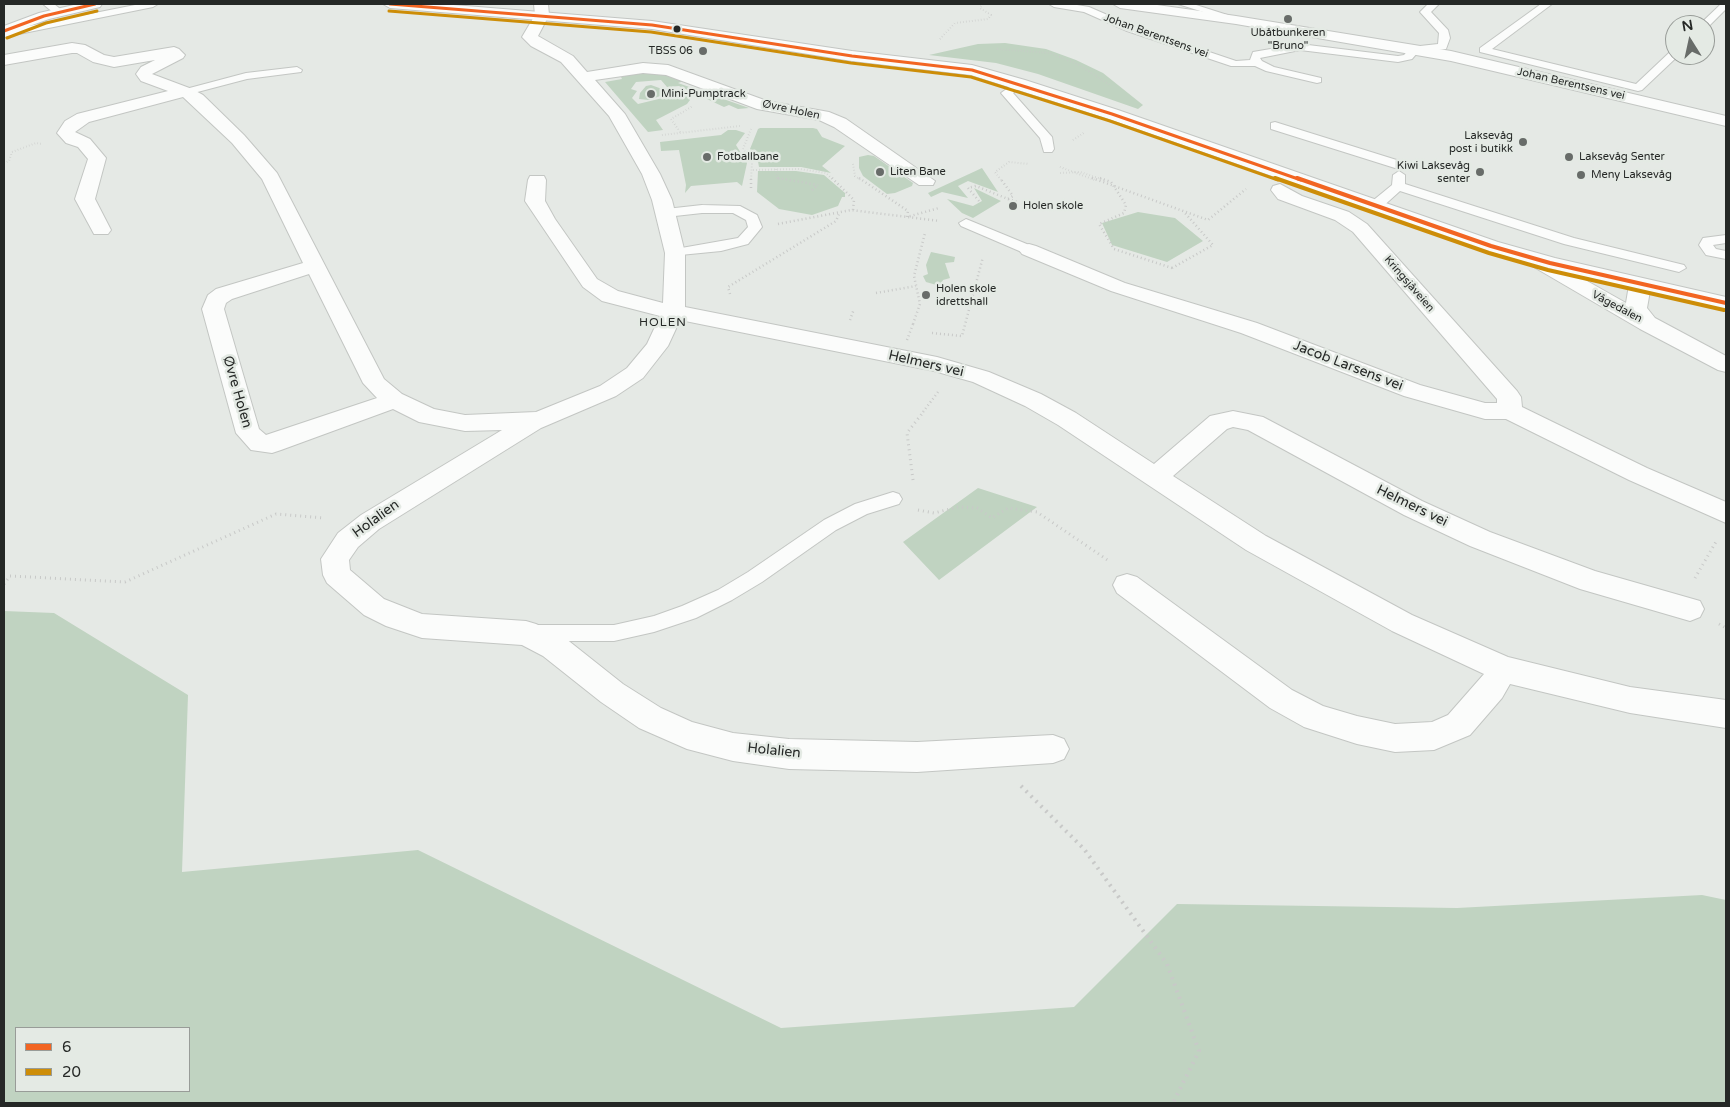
<!DOCTYPE html>
<html>
<head>
<meta charset="utf-8">
<style>
  body { margin:0 }
  #map { position:relative; width:1730px; height:1107px; overflow:hidden; background:#e5e9e5; font-family:"Varela Round",sans-serif }
  canvas { display:block }
  .frame { position:absolute; inset:0; border:5px solid #252826; pointer-events:none }
  .legend { position:absolute; left:15px; top:1027px; width:175px; height:65px; box-sizing:border-box; background:#e4eae4; border:1px solid #989c98; margin:0; padding:6px 9px; list-style:none; font-size:15px; color:#252826 }
  .legend li { display:flex; align-items:center; gap:10px; height:25px }
  .legend b { width:25px; border:1px solid #989c98 }
  .north { position:absolute; left:1665px; top:15px; width:50px; height:50px; box-sizing:border-box; background:#e4eae4; border:1px solid #989c98; border-radius:50%; rotate:350deg; font-size:14px; font-weight:700; line-height:20px; text-align:center; color:#252826 }
  .north::after { content:''; display:block; margin:auto; width:18px; height:22px; background:#686c69; clip-path:polygon(50% 0,100% 100%,50% 72%,0 100%) }
</style>
</head>
<body>
<div id="map">
<canvas width="1730" height="1107"></canvas>
<div class="frame"></div>
<ul class="legend">
<li><b style="height:6px;background:#f26522"></b>6</li>
<li><b style="height:6px;background:#cd8d08"></b>20</li>
</ul>
<div class="north">N</div>
</div>
<script>
const c = document.querySelector('canvas').getContext('2d');
c.lineJoin = 'round';
function fillPath(path, color) {
  c.fillStyle = color;
  c.fill(path, 'evenodd');
}
function poly(rows) {
  const path = new Path2D();
  for (const r of rows) {
    path.moveTo(r[0], r[1]);
    for (let i = 2; i < r.length; i += 2) path.lineTo(r[i], r[i + 1]);
  }
  return path;
}
function trace(path, color, width, dash) {
  c.strokeStyle = color;
  c.lineWidth = width;
  c.lineCap = dash ? 'butt' : 'round';
  c.setLineDash(dash || []);
  c.stroke(path);
}
function write(font, color, halo, rows, align = 'center') {
  c.font = font + ' "Varela Round",sans-serif';
  c.lineWidth = 5;
  c.setLineDash([]);
  c.textBaseline = 'middle';
  c.strokeStyle = halo;
  c.fillStyle = color;
  for (const [text, x, y, turn = 0] of rows) {
    c.save();
    c.translate(x, y);
    c.rotate((+turn || 0) * Math.PI / 180);
    c.textAlign = isNaN(turn) ? turn : align;
    if (halo) c.strokeText(text, 0, 0);
    c.fillText(text, 0, 0);
    c.restore();
  }
}
fillPath(poly([
  [1005,43,1046,49,1076,60,1103,73,1143,105,1138,109,1038,74,996,63,929,55,978,44],
  [656,72,684,81,678,83,749,108,738,109,729,105,724,107,679,86,667,87,661,80,636,82,631,89,637,91,632,98,638,104,675,95,688,96,690,100,687,104,656,120,663,130,648,132,605,82,622,79,620,75],
  [651,85,662,89,663,95,649,100,639,99,640,93,646,86],
  [760,128,813,128,817,129,822,137,845,146,822,166,831,173,801,167,759,167,757,156,750,149,758,129],
  [728,130,736,130,745,133,736,145,747,163,742,186,737,182,691,186,685,193,686,185,679,150,661,151,660,142,721,135],
  [868,155,874,156,913,183,912,186,895,193,887,194,863,176,859,168,859,157],
  [982,168,998,192,968,181,958,186,968,198,942,192,931,197,928,193],
  [758,171,796,171,824,175,845,193,845,197,842,197,838,206,812,215,779,209,757,192],
  [974,188,1001,201,973,218,962,213,947,199,973,206,982,201],
  [1138,212,1175,218,1203,241,1167,262,1112,245,1102,223],
  [931,252,955,257,954,262,945,263,950,278,943,280,940,286,926,282,923,276,928,274,926,265],
  [978,488,1037,507,939,580,903,542],
  [4,611,54,613,188,695,182,872,418,850,781,1028,1074,1007,1177,904,1457,908,1702,895,1726,900,1726,1103,4,1103],
  [16,1028,189,1028,189,1091,16,1091]
]), '#c0d3c1');
const lane = poly([
  [43,4,54,4,64,12,55,14,43,4],
  [140,4,158,4,153,7,4,37,4,31,140,4],
  [1049,4,1071,4,1089,7,1135,27,1236,61,1250,60,1253,52,1300,44,1398,56,1404,55,1411,47,1438,44,1439,33,1420,12,1428,4,1439,4,1431,12,1448,30,1450,38,1446,49,1418,52,1412,59,1398,62,1300,50,1260,58,1262,61,1274,67,1321,78,1321,82,1317,83,1266,71,1255,66,1231,66,1127,31,1084,12,1054,7,1049,4],
  [1178,4,1193,4,1240,19,1235,22,1178,4],
  [1541,4,1552,4,1492,49,1636,84,1671,51,1675,50,1675,55,1679,55,1642,90,1638,91,1480,52,1480,48,1541,4],
  [1721,4,1726,4,1726,9,1708,27,1699,25,1721,4],
  [297,67,302,70,301,72,247,79,186,95,180,92,182,90,246,73,297,67],
  [1019,80,1025,83,1013,93,1052,137,1054,149,1052,152,1044,152,1040,138,1001,93,1019,80],
  [1275,122,1403,162,1405,165,1403,168,1395,168,1271,129,1271,123,1275,122],
  [1399,171,1405,175,1405,184,1574,238,1684,265,1686,268,1679,272,1564,244,1400,191,1380,209,1370,209,1368,206,1370,203,1392,185,1393,175,1399,171],
  [702,205,740,206,757,215,762,227,748,244,721,251,670,256,668,253,670,250,738,238,748,227,746,220,733,213,702,213,666,217,659,213,666,209,702,205],
  [966,219,1034,247,1036,250,1034,253,1024,253,961,226,959,223,966,219],
  [1726,235,1726,243,1713,245,1716,249,1726,251,1726,259,1706,255,1699,245,1703,238,1726,235],
  [893,492,899,494,902,499,899,504,867,514,836,530,762,582,732,600,696,618,654,632,614,641,530,641,523,639,520,633,523,627,530,625,614,625,654,616,682,606,718,590,748,572,824,520,855,504,893,492]
]);
const street = poly([
  [534,4,548,4,549,15,538,36,573,56,587,72,643,63,668,65,767,101,829,112,846,119,935,181,933,185,919,185,834,127,819,120,757,109,666,75,643,73,595,80,625,114,660,174,672,200,685,253,685,307,937,357,989,372,1041,394,1076,413,1154,464,1210,416,1233,411,1263,417,1422,501,1490,532,1595,571,1700,601,1704,609,1700,617,1690,621,1580,589,1470,546,1404,515,1248,430,1233,427,1227,429,1173,476,1266,536,1412,615,1508,657,1630,687,1726,700,1726,728,1630,713,1510,684,1502,698,1470,735,1434,750,1395,752,1357,744,1304,727,1270,708,1117,593,1113,585,1117,577,1127,574,1137,577,1292,690,1323,706,1357,716,1395,724,1432,722,1448,715,1484,674,1392,631,1246,550,1058,425,1025,406,973,382,934,371,680,320,668,346,643,378,616,396,541,428,379,529,358,547,349,560,350,570,384,599,422,614,526,621,536,624,565,638,623,684,661,708,692,722,733,733,789,739,917,742,1053,735,1064,739,1069,749,1064,759,1053,763,917,772,789,769,733,761,687,749,639,728,601,702,543,656,522,645,422,638,386,626,364,615,327,583,323,575,321,559,338,533,361,515,502,430,465,431,419,422,393,409,281,450,272,453,251,450,236,433,202,309,208,295,216,289,303,263,262,179,232,143,183,97,89,122,75,132,90,139,106,158,95,199,111,230,108,234,94,234,75,199,88,159,78,147,66,143,57,133,65,121,77,114,168,91,141,81,136,74,141,67,155,60,114,67,93,62,77,53,72,53,4,65,4,55,72,43,85,45,104,55,114,57,174,47,179,49,185,55,183,58,152,74,192,89,203,95,244,135,277,173,384,379,402,394,434,409,465,415,536,412,600,386,627,368,647,344,660,316,602,301,583,287,525,201,528,180,530,176,544,176,546,180,545,201,555,219,597,279,618,291,663,303,665,253,652,200,642,174,609,116,561,62,531,46,522,37,535,15,534,4],
  [309,274,363,383,377,398,266,435,259,429,224,309,226,303,232,299,309,274],
  [1280,184,1302,196,1349,212,1367,224,1517,391,1521,397,1522,407,1647,468,1726,502,1726,523,1629,480,1506,419,1485,419,1404,396,1241,333,1111,291,1022,254,1019,250,1022,246,1029,244,1036,246,1125,283,1257,323,1420,385,1485,403,1497,403,1497,399,1353,232,1335,220,1278,199,1271,190,1273,186,1280,184],
  [1534,253,1541,255,1626,303,1629,285,1633,281,1640,279,1647,281,1651,285,1647,308,1655,318,1726,356,1726,372,1718,370,1640,329,1527,263,1524,259,1527,255,1534,253]
]);
const secondary = poly([
  [1113,4,1150,4,1236,16,1451,51,1726,116,1726,126,1451,61,1236,24,1120,8,1113,4]
]);
const primary = poly([
  [78,4,102,4,100,7,49,19,4,35,4,26,39,13,78,4],
  [383,4,441,4,652,21,852,51,972,65,1025,80,1118,110,1498,242,1555,258,1726,297,1726,309,1550,269,1484,250,1106,118,971,75,852,61,652,29,390,8,383,4]
]);
trace(lane, '#c3c6c3', 2);
trace(street, '#c3c6c3', 2);
trace(secondary, '#c3c6c3', 2);
trace(primary, '#c3c6c3', 2);
trace(poly([
  [940,39,955,23,988,19,991,15,980,8,982,4],
  [997,49,1050,53,1079,65,1110,85],
  [751,129,743,149,752,163,751,180],
  [680,132,671,119,693,106],
  [662,135,740,126],
  [1073,140,1085,132],
  [4,163,9,161,12,152,36,143,42,144],
  [853,164,855,176,861,180],
  [1060,167,1095,180],
  [776,169,777,178,782,180],
  [753,170,799,169,826,173,833,180],
  [1001,180,995,172,1009,162,1029,164]
]), '#c8c9c8', 2, [0.5, 2.5]);
trace(poly([
  [778,178,818,185],
  [832,178,854,200,853,210],
  [859,178,908,211,907,217,939,208],
  [1092,178,1208,220,1246,189],
  [751,188,751,178],
  [812,190,818,185],
  [1008,199,1017,202],
  [979,201,968,188,976,186,1008,199,1013,196,1000,178],
  [778,224,851,210,940,221],
  [1172,268,1213,245,1185,213],
  [876,293,916,286],
  [730,294,728,287,836,221,839,214],
  [850,320,854,309],
  [913,324,920,304,914,276,925,233],
  [932,333,962,336,983,257],
  [923,412,938,392]
]), '#c8c9c8', 2.5, [1, 3]);
trace(poly([
  [913,480,907,433,924,411],
  [918,510,934,513,958,507,977,508,992,518,1008,508,1037,512,1109,561],
  [1695,578,1717,540],
  [4,584,10,576,125,582,276,514,324,518],
  [1719,624,1726,628]
]), '#c8c9c8', 3, [1, 4]);
trace(poly([
  [1021,786,1084,849,1167,964,1199,1051,1173,1103]
]), '#c8c9c8', 4, [2, 5]);
fillPath(lane, '#fbfcfb');
fillPath(street, '#fbfcfb');
fillPath(secondary, '#fbfcfb');
fillPath(primary, '#fbfcfb');
trace(poly([
  [1060,173,1080,172,1104,180]
]), '#c8c9c8', 2, [0.5, 2.5]);
trace(poly([
  [1100,178,1111,182,1126,205,1124,213,1099,224,1114,249,1172,268],
  [907,340,913,324]
]), '#c8c9c8', 2.5, [1, 3]);
trace(poly([
  [390,4,652,25,852,56,972,70,1112,114,1301,180],
  [4,31,44,16,95,4]
]), '#f26522', 3);
trace(poly([
  [1297,178,1491,246,1550,263,1726,303]
]), '#f26522', 4);
trace(poly([
  [389,11,651,32,851,63,971,77,1110,121,1278,180],
  [7,38,46,23,97,11]
]), '#cd8d08', 3);
trace(poly([
  [1275,178,1489,253,1548,270,1724,310]
]), '#cd8d08', 4);
for (const [x, y, r, color] of [
  [1288,19,5,"#686c69"],
  [677,29,4.5,"#252826"],
  [703,51,5,"#686c69"],
  [651,94,5,"#686c69"],
  [1523,142,5,"#686c69"],
  [707,157,5,"#686c69"],
  [1569,157,5,"#686c69"],
  [880,172,5,"#686c69"],
  [1480,172,5,"#686c69"],
  [1581,175,5,"#686c69"],
  [1013,206,5,"#686c69"],
  [926,295,5,"#686c69"]
]) {
  const dot = new Path2D();
  dot.arc(x, y, r, 0, 2 * Math.PI);
  c.fillStyle = color;
  c.fill(dot);
  trace(dot, '#e4eae4', 2);
}
write('11px', '#252826', '#e4eae4', [
  ["Ubåtbunkeren",1288,33,"center"],
  ["\"Bruno\"",1288,46,"center"],
  ["TBSS 06",693,51,"right"],
  ["Mini-Pumptrack",661,94],
  ["Laksevåg",1513,136,"right"],
  ["post i butikk",1513,149,"right"],
  ["Fotballbane",717,157],
  ["Laksevåg Senter",1579,157],
  ["Kiwi Laksevåg",1470,166,"right"],
  ["senter",1470,179,"right"],
  ["Liten Bane",890,172],
  ["Meny Laksevåg",1591,175],
  ["Holen skole",1023,206],
  ["Holen skole",936,289],
  ["idrettshall",936,302]
], 'left');
write('11px', '#252826', '#e4eae4', [
  ["Johan Berentsens vei",1156,36,20],
  ["Johan Berentsens vei",1571,84,13],
  ["Øvre Holen",791,110,12],
  ["Kringsjåveien",1409,284,49],
  ["Vågedalen",1617,307,28]
]);
c.letterSpacing = '1px';
write('12px', '#252826', '#e4eae4', [
  ["HOLEN",663,323]
]);
c.letterSpacing = '0px';
write('14px', '#252826', '#e4eae4', [
  ["Helmers vei",926,364,13],
  ["Jacob Larsens vei",1348,366,21],
  ["Øvre Holen",237,392,74],
  ["Helmers vei",1412,506,26],
  ["Holalien",376,519,-36],
  ["Holalien",774,751,6]
]);
</script>
</body>
</html>
